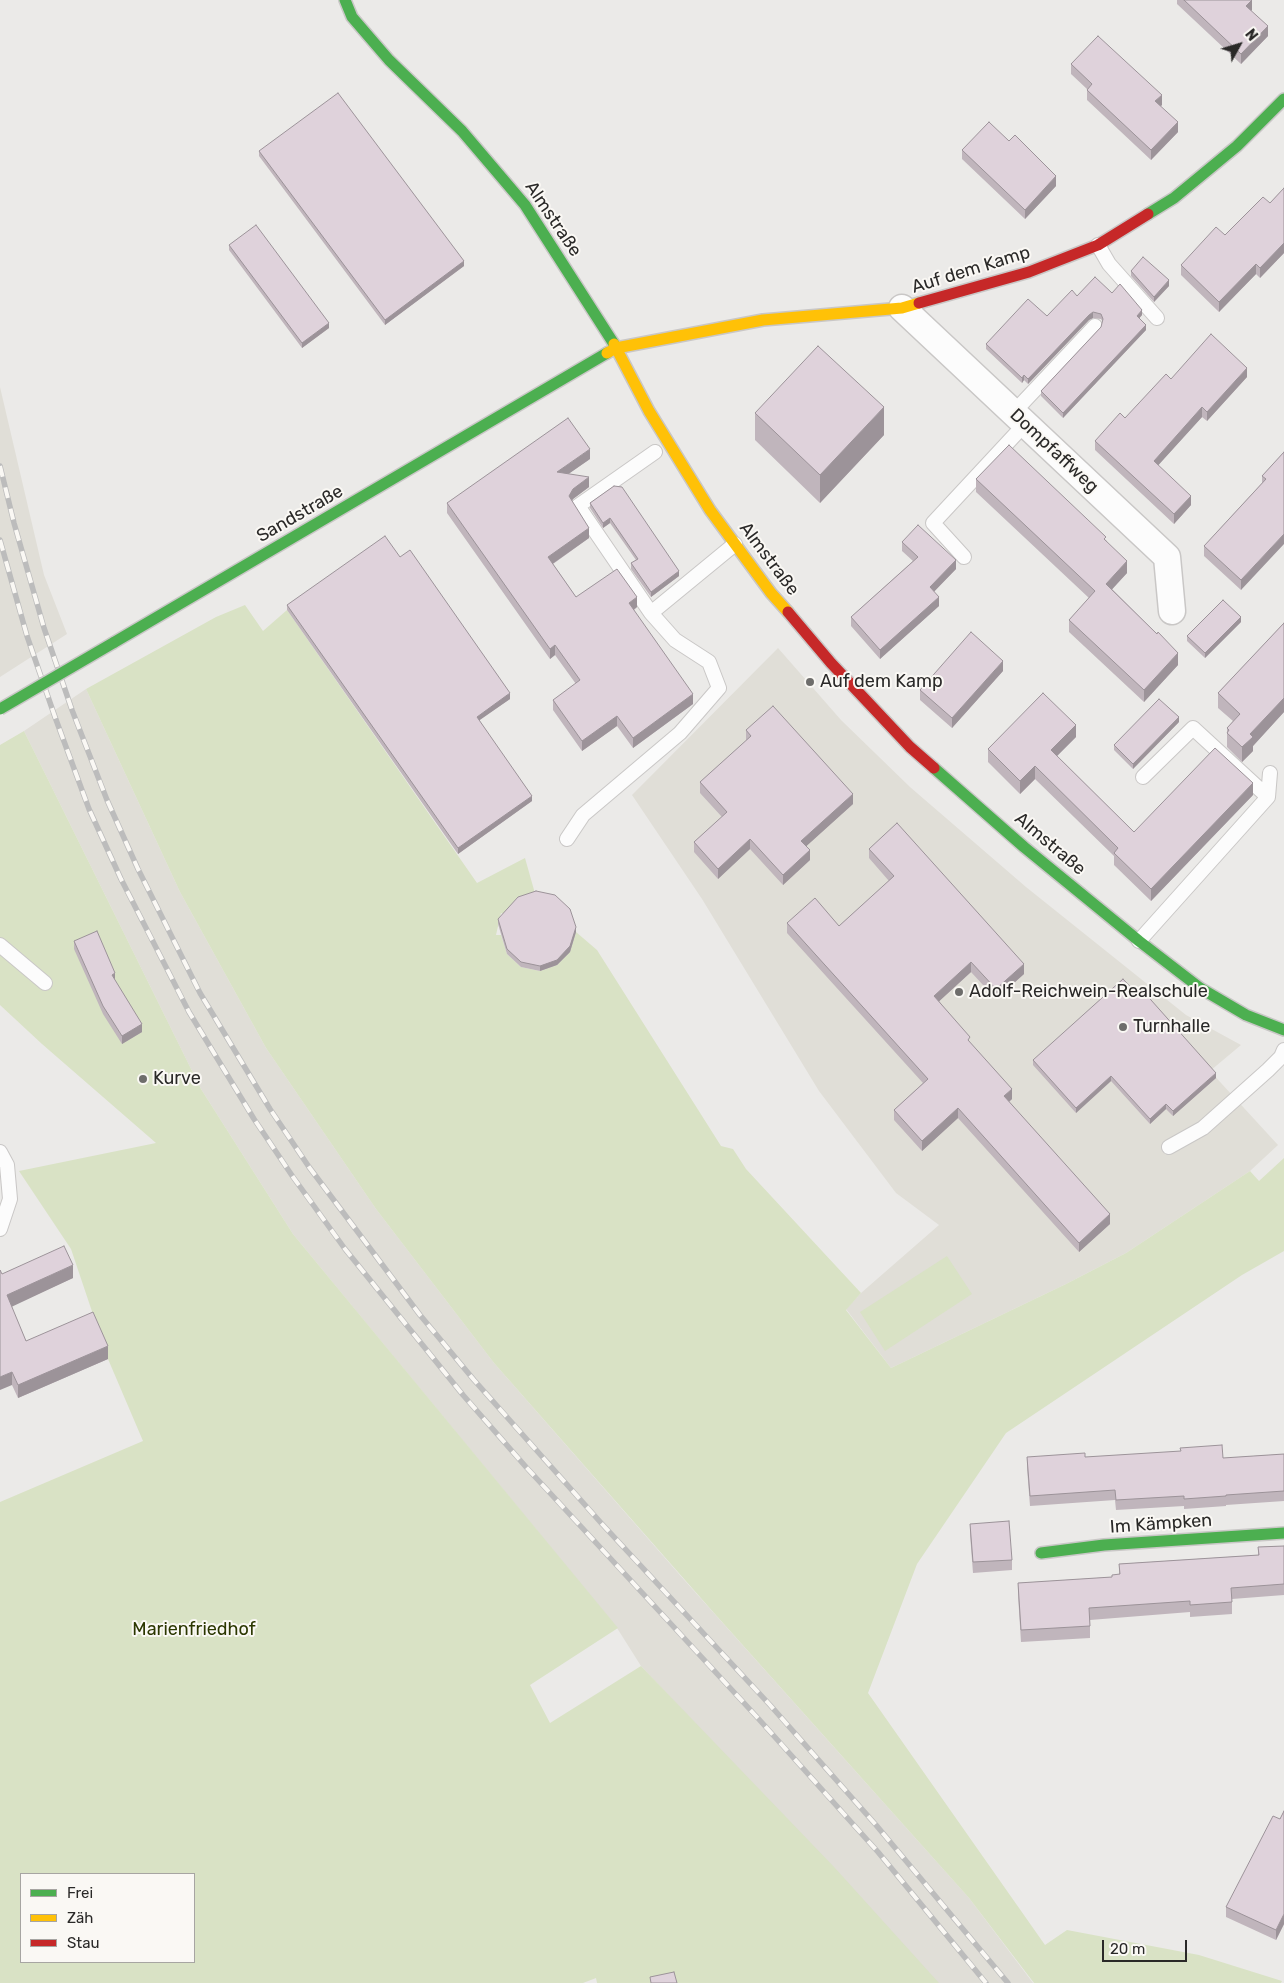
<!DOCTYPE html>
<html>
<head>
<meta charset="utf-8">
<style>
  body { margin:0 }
  #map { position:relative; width:1284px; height:1983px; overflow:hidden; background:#ebeae8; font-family:Rubik,sans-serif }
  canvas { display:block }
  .legend { position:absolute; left:20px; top:1873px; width:175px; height:90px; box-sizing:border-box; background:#faf8f4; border:1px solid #a7a5a2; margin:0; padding:6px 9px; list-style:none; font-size:15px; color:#2a2928 }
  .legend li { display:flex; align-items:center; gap:10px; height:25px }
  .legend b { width:25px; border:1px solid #a7a5a2 }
  .north { position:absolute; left:1214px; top:20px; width:50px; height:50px; -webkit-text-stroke:4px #faf8f4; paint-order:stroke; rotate:51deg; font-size:14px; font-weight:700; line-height:20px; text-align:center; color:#2a2928 }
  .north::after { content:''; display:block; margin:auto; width:18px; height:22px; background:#2a2928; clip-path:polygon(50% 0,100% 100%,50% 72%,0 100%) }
  .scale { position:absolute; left:1102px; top:1940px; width:85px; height:22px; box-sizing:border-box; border:2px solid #2a2928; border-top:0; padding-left:6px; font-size:15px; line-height:18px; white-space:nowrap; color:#2a2928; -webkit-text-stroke:4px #faf8f4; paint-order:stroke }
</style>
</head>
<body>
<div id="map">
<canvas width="1284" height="1983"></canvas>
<ul class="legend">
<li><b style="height:6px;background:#4caf50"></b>Frei</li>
<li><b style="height:6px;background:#ffc107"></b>Zäh</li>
<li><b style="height:6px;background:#c62828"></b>Stau</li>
</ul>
<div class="north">N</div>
<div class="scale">20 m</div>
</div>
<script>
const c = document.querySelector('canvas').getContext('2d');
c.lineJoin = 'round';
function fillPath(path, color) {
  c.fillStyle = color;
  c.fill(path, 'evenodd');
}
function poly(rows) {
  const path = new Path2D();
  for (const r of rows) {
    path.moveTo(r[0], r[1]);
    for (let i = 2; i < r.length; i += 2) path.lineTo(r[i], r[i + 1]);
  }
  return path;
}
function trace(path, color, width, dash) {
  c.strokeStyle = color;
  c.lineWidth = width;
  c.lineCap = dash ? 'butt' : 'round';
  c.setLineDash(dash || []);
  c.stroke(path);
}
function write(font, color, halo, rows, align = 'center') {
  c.font = font + ' Rubik,sans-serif';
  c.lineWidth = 4;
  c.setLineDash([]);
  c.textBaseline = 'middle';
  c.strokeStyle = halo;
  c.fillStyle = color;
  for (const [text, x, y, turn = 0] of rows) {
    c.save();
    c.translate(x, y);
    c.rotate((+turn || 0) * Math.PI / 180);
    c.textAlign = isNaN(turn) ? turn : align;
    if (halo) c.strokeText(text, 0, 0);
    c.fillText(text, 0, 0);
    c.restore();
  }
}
fillPath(poly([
  [0,387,44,575,67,634,0,677],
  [778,648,841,720,910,787,1026,887,1186,1015,1241,1045,1210,1071,1278,1145,1250,1171,1126,1253,1066,1284,891,1368,846,1309,861,1293,939,1225,896,1193,819,1091,702,899,632,795],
  [86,689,180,892,266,1048,376,1209,494,1363,686,1582,969,1898,1033,1983,937,1983,641,1666,617,1628,293,1234,201,1089,24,731]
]), '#e0ded7');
fillPath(poly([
  [245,605,263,631,287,610,477,883,525,858,536,897,506,915,501,913,496,935,501,935,507,954,521,967,540,971,557,965,570,951,576,932,597,950,721,1146,733,1149,746,1169,861,1293,846,1310,891,1368,1066,1284,1126,1253,1250,1171,1259,1181,1284,1158,1284,1251,1242,1275,1006,1433,917,1564,868,1693,1045,1945,1067,1930,1199,1955,1282,1981,1281,1983,1034,1983,969,1898,714,1613,494,1363,376,1209,266,1048,180,892,86,689,216,617],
  [24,731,201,1089,293,1234,618,1628,530,1685,550,1723,641,1666,835,1868,939,1983,597,1983,596,1978,583,1983,0,1983,0,1502,143,1441,108,1359,71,1249,19,1171,156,1143,42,1044,0,1005,0,745],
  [21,1874,194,1874,194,1962,21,1962],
  [947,1256,972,1294,885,1351,860,1312]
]), '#d9e2c5');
const lane = poly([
  [1098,245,1109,264,1157,318],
  [1013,413,1095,326],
  [964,557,933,523,1025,424],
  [651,613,578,506,655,452],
  [1143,777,1193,728,1268,797],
  [567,839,583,815,680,733,719,688,709,662,675,640,651,613,735,544],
  [1139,941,1268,797,1270,773],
  [0,945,45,983],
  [1169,1147,1203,1128,1268,1070,1281,1057,1284,1050],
  [0,1152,7,1165,10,1199,0,1229]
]);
const street = poly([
  [902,308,1167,557,1172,611]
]);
const fast = poly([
  [345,0,352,17,389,60,462,131,525,205,614,344],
  [1148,214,1174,198,1237,146,1284,99],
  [113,643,607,353],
  [934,768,1024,847,1139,941,1200,988,1246,1015,1284,1030],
  [1041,1553,1104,1545,1284,1533]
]);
const slow = poly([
  [614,344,649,411,710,510,771,593,788,612],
  [607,353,616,348,763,320,902,308,919,303]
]);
const jam = poly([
  [919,303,1029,272,1098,245,1148,214],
  [788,612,831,663,910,747,934,768]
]);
trace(lane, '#c9c7c6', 16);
trace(street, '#c9c7c6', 29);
trace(fast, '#c9c7c6', 14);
trace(slow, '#c9c7c6', 14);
trace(jam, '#c9c7c6', 14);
trace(lane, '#fcfcfc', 14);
trace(street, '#fcfcfc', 26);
trace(fast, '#4caf50', 11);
trace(slow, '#ffc107', 11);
trace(jam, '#c62828', 11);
const rail = poly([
  [0,466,14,523,44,628,72,710,107,800,138,869,200,993,270,1109,309,1167,420,1315,474,1380,602,1524,770,1705,876,1825,1008,1983],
  [0,540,27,636,55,717,89,809,121,879,189,1012,254,1119,293,1177,345,1249,463,1395,526,1467,756,1716,878,1852,986,1983]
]);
trace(rail, '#bcbcbc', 5.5);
trace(rail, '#faf8f4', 4, [11]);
const fastBridge = poly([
  [0,709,113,643]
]);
trace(fastBridge, '#c9c7c6', 14, []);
trace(fastBridge, '#4caf50', 11);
fillPath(poly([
  [1177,0,1252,0,1252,10,1251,11,1268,36,1241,64,1177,4],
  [1071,64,1162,105,1160,106,1178,132,1151,160,1087,100,1087,89,1071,74],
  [1009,141,1056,186,1025,219,962,159,962,150],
  [259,151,464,266,385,325,259,156],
  [1284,188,1284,253,1260,278,1256,274,1219,312,1181,275,1181,265,1225,235,1270,203],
  [229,245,329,328,302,348,229,250],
  [1131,271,1169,286,1154,302,1131,276],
  [1112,293,1142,315,1139,318,1146,330,1063,418,1041,396,1041,391,1101,327,1103,322,1101,319,1093,318,1089,320,1028,384,1024,380,1022,383,986,349,986,344,1047,316,1077,296],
  [1247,377,1207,421,1202,417,1158,465,1191,505,1174,524,1095,450,1095,441,1125,418,1171,379],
  [755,413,884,435,820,503,755,440],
  [1284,452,1241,590,1204,556,1204,546,1262,483,1262,476],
  [590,459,568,474,589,487,573,499,572,500,589,538,553,564,576,597,637,607,634,610,693,704,633,748,617,726,582,751,553,710,553,700,576,684,555,655,550,659,447,513,447,503],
  [976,479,1106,540,1127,573,1112,589,1157,634,1178,665,1144,702,1069,632,1069,620,1089,598,976,492],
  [614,486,679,576,651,597,631,569,631,563,636,560,610,523,603,528,590,508,590,503],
  [902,542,956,569,934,591,939,606,880,659,851,626,851,617,913,561,902,551],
  [400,557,510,699,479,720,532,801,458,854,287,610,287,605],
  [1241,622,1205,658,1187,641,1187,636],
  [1284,623,1284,712,1253,746,1253,751,1242,762,1227,747,1227,728,1233,721,1218,708,1218,693],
  [1003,671,952,728,920,700,920,690],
  [1179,722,1133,769,1114,750,1114,745],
  [746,730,853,804,806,846,810,860,783,885,750,849,718,879,694,852,694,842,722,817,700,793,700,782,746,741],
  [1076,737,1057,756,1134,832,1253,795,1151,901,1114,865,1114,856,1035,779,1020,794,988,762,988,749],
  [869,849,1024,974,996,999,971,972,939,1001,1012,1099,1009,1102,1110,1224,1079,1252,958,1118,922,1151,894,1120,894,1110,923,1083,787,933,787,923,839,926,889,881,869,858],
  [498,919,576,932,570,952,557,965,540,971,521,967,507,954,498,924],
  [74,941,115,981,142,1032,122,1044,103,1014,74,949],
  [1033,1060,1216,1078,1173,1116,1166,1109,1150,1124,1111,1081,1076,1113,1033,1065],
  [2,1274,73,1278,11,1306,26,1341,108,1359,18,1398,12,1385],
  [1284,1454,1284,1501,1226,1505,1226,1506,1184,1509,1184,1506,1116,1510,1115,1500,1030,1506,1027,1468,1027,1457,1085,1457,1223,1458],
  [970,1524,1012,1560,1012,1570,973,1573,970,1534],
  [1284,1546,1284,1595,1232,1599,1232,1614,1190,1617,1190,1612,1090,1620,1090,1638,1021,1642,1018,1595,1018,1583,1112,1577,1119,1574,1119,1564,1258,1555,1258,1547],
  [1284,1811,1284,1924,1276,1940,1226,1917,1226,1907,1280,1819]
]), '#c0b5bc');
fillPath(poly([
  [1252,0,1252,10,1246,16,1246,6],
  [1268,26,1268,36,1241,64,1241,54],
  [1162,95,1162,105,1155,112,1155,101],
  [1178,122,1178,132,1151,160,1151,150],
  [1056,176,1056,186,1025,219,1025,210],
  [1284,243,1284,253,1260,278,1260,268],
  [464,261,464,266,385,325,385,320],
  [1256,264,1256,274,1219,312,1219,302],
  [1169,280,1169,286,1154,302,1154,297],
  [1142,310,1142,315,1137,321,1137,316],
  [1093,312,1093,318,1089,320,1028,384,1028,379,1089,315],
  [329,323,329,328,302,348,302,343],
  [1146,325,1146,330,1063,418,1063,413],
  [1247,368,1247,377,1207,421,1207,412],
  [1024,375,1024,380,1022,383,1022,378],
  [884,407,884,435,820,503,820,475],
  [1202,407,1202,417,1154,470,1154,461],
  [590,449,590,459,557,482,557,472],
  [589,477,589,487,573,499,569,506,569,496,573,489],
  [1191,496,1191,505,1174,524,1174,514],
  [610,518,610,523,603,528,603,523],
  [589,528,589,538,548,567,548,557],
  [1284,534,1284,544,1241,590,1241,580],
  [956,560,956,569,930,596,930,587],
  [1127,561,1127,573,1106,596,1106,584],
  [679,571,679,576,651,597,651,592],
  [637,597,637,607,629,613,629,603],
  [939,597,939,606,880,659,880,650],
  [1241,617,1241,622,1205,658,1205,653],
  [555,645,555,655,550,659,550,649],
  [1178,653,1178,665,1144,702,1144,690],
  [1003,661,1003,671,952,728,952,718],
  [510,693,510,699,477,722,477,717],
  [693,694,693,704,633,748,633,738],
  [1284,698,1284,712,1253,746,1253,751,1242,762,1242,747,1250,734],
  [617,716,617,726,582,751,582,741],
  [1179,717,1179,722,1133,769,1133,764],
  [1076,725,1076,737,1051,762,1051,750],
  [1035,766,1035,779,1020,794,1020,781],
  [1253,783,1253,795,1151,901,1151,889],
  [853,794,853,804,801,851,801,841],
  [532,796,532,801,458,854,458,848],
  [750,839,750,849,718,879,718,869],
  [810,850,810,860,783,885,783,875],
  [576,927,576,932,570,952,557,965,540,971,540,966],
  [971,962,971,972,934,1006,934,996],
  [1024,964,1024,974,996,999,996,989],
  [115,973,115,981,112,975],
  [142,1024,142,1032,122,1044,122,1036],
  [1216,1073,1216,1078,1173,1116,1173,1111],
  [1111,1076,1111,1081,1076,1113,1076,1108],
  [1012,1089,1012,1099,1004,1106,1004,1096],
  [1166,1104,1166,1109,1150,1124,1150,1119],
  [958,1108,958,1118,922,1151,922,1141],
  [1110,1214,1110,1224,1079,1252,1079,1243],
  [73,1265,73,1278,7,1309,7,1295],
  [108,1346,108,1359,18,1398,18,1385],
  [12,1372,12,1385,0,1390,0,1377],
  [1284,1914,1284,1924,1276,1940,1276,1930]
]), '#9c9399');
const building = poly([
  [1184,0,1252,0,1246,6,1268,26,1241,54,1184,0],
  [1098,36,1162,95,1155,101,1178,122,1151,150,1087,90,1092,84,1071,64,1098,36],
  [338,93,464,261,385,320,259,151,338,93],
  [989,122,1009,141,1015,135,1056,176,1025,210,962,150,989,122],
  [1284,188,1284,243,1260,268,1256,264,1219,302,1181,265,1216,227,1225,235,1263,197,1270,203,1284,188],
  [256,225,329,323,302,343,229,245,256,225],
  [1143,257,1169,280,1154,297,1131,271,1143,257],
  [1095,277,1112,293,1120,284,1142,310,1137,316,1146,325,1063,413,1041,391,1101,327,1103,319,1101,314,1093,312,1089,315,1028,379,1024,375,1022,378,986,344,1028,299,1047,316,1072,290,1077,296,1095,277],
  [1211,334,1247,368,1207,412,1202,407,1154,461,1191,496,1174,514,1095,441,1120,413,1125,418,1166,374,1171,379,1211,334],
  [818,346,884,407,820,475,755,413,818,346],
  [568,418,590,449,557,472,589,477,573,489,569,496,589,528,548,557,576,597,617,569,637,597,629,603,693,694,633,738,617,716,582,741,553,700,580,680,555,645,550,649,447,503,568,418],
  [1009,445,1106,537,1104,539,1127,561,1106,584,1157,634,1158,632,1178,653,1144,690,1069,620,1095,591,976,479,1009,445],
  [1284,452,1284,534,1241,580,1204,546,1266,479,1262,476,1284,452],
  [614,486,622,487,679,571,651,592,631,563,638,559,610,518,603,523,590,503,614,486],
  [918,525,956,560,930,587,939,597,880,650,851,617,918,557,902,542,918,525],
  [385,536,400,557,410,550,510,693,477,717,532,796,458,848,287,605,385,536],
  [1223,600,1241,617,1205,653,1187,636,1223,600],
  [1284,623,1284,698,1250,734,1253,737,1242,747,1227,733,1229,730,1227,728,1240,714,1218,693,1284,623],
  [971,632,1003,661,952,718,920,690,971,632],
  [1043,693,1076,725,1051,750,1134,832,1215,748,1253,783,1151,889,1114,853,1118,848,1035,766,1020,781,988,749,1043,693],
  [1159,699,1179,717,1133,764,1114,745,1159,699],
  [773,706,853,794,801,841,810,850,783,875,750,839,718,869,694,842,727,812,700,782,751,736,746,730,773,706],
  [897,823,1024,964,996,989,971,962,934,996,970,1037,968,1040,1012,1089,1004,1096,1110,1214,1079,1243,958,1108,922,1141,894,1110,928,1079,787,923,815,898,839,926,894,876,869,849,897,823],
  [536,891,555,895,570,909,576,927,570,946,557,960,540,966,521,962,507,949,498,919,518,897,536,891],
  [97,931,115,973,112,975,142,1024,122,1036,103,1006,74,941,97,931],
  [1123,979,1138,995,1143,991,1216,1073,1173,1111,1166,1104,1150,1119,1111,1076,1076,1108,1033,1060,1123,979],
  [64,1246,73,1265,7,1295,26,1341,93,1312,108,1346,18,1385,12,1372,0,1377,0,1270,2,1274,64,1246],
  [1222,1445,1223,1458,1284,1454,1284,1491,1226,1495,1226,1496,1184,1499,1184,1496,1116,1500,1115,1490,1030,1496,1027,1457,1085,1453,1085,1457,1181,1451,1180,1448,1222,1445],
  [1009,1521,1012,1560,973,1562,970,1524,1009,1521],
  [1284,1546,1284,1584,1231,1588,1232,1602,1190,1605,1190,1601,1089,1608,1090,1626,1021,1630,1018,1583,1112,1577,1112,1575,1120,1574,1119,1564,1259,1555,1258,1547,1284,1546],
  [1284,1811,1284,1914,1276,1930,1226,1907,1273,1816,1280,1819,1284,1811],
  [674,1972,677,1983,651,1983,650,1977,674,1972]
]);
fillPath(building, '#dfd2db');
trace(building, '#9c9399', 1);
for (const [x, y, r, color] of [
  [810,682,5,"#6e6d6b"],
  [959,992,5,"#6e6d6b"],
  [1123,1027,5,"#6e6d6b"],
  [143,1079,5,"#6e6d6b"]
]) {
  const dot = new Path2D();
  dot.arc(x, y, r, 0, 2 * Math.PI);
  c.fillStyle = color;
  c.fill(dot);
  trace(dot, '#faf8f4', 2);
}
write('18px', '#2a2928', '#faf8f4', [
  ["Almstraße",553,219,56],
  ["Auf dem Kamp",971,270,-17],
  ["Dompfaffweg",1054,451,43],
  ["Sandstraße",300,514,-30],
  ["Almstraße",769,559,53],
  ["Almstraße",1050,844,40],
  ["Im Kämpken",1161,1524,-4]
]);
write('18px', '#2a2928', '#faf8f4', [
  ["Auf dem Kamp",820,682],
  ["Adolf-Reichwein-Realschule",969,992],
  ["Turnhalle",1133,1027],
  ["Kurve",153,1079]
], 'left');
write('18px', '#2b3700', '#faf8f4', [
  ["Marienfriedhof",194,1630]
]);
</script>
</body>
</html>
